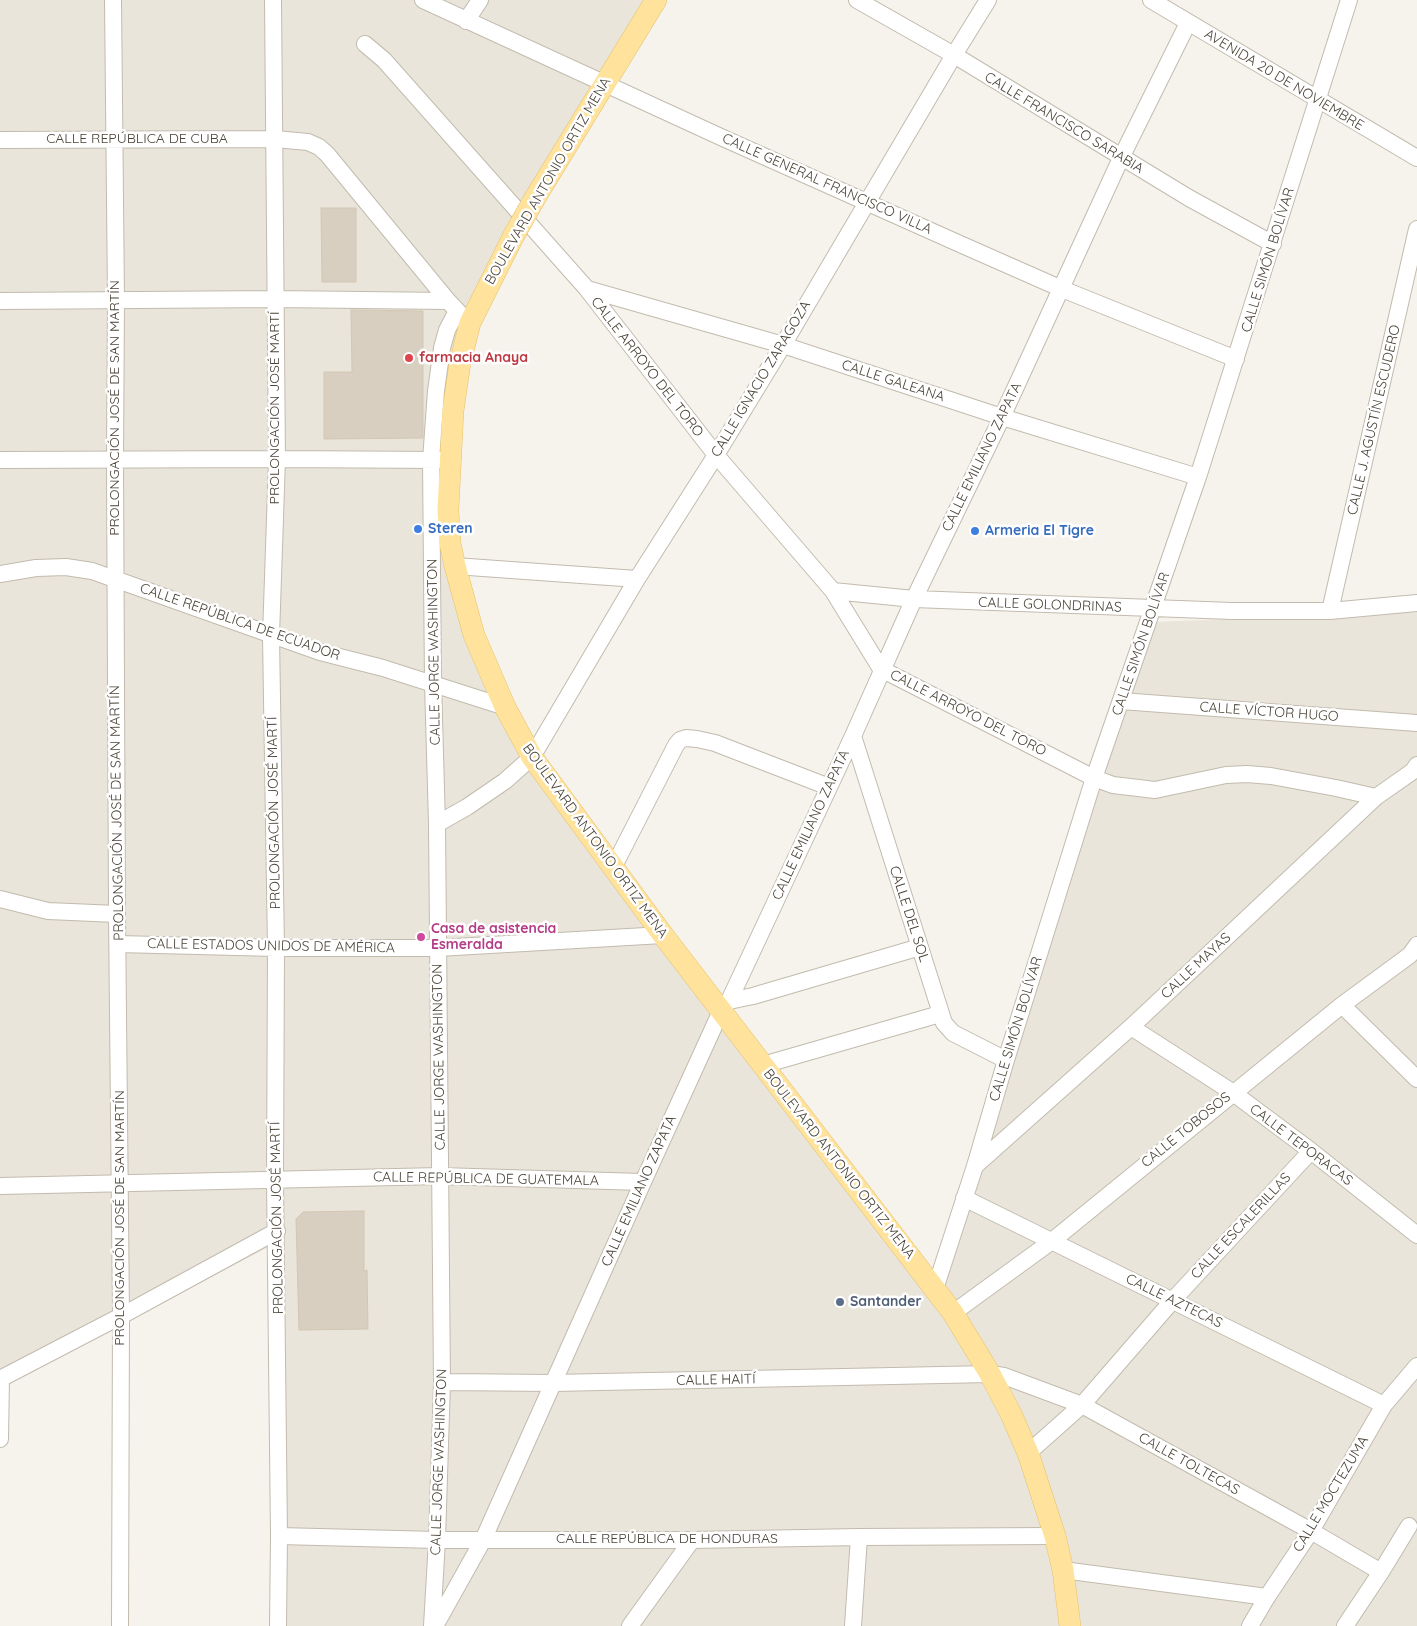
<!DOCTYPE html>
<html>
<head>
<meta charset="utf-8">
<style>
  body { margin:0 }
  canvas { display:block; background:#f6f3ec }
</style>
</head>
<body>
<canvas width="1417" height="1626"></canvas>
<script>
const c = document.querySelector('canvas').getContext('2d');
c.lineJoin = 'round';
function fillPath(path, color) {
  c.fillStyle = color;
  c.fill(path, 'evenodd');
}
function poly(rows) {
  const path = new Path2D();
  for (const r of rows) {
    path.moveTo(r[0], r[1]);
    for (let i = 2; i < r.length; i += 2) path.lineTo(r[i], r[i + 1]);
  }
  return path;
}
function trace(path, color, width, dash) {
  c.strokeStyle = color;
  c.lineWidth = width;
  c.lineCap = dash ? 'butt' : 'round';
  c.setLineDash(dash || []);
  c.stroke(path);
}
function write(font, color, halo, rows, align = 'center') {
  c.font = font + ' Quicksand,sans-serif';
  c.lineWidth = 5;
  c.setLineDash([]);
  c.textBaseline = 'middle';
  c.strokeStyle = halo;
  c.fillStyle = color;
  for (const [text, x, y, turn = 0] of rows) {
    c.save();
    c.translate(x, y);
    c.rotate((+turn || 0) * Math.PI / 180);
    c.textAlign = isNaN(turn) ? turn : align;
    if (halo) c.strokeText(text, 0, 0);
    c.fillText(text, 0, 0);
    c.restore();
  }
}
fillPath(poly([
  [0,0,664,0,520,235,473,332,461,392,454,538,464,595,534,750,934,1298,1151,622,1417,612,1417,1626,282,1626,278,1242,0,1389]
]), '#eae5da');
const building = poly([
  [321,208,356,208,356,282,322,282,321,208],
  [351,310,423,311,423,438,324,439,324,372,352,372,351,310],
  [364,1211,364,1271,367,1270,368,1329,299,1330,296,1219,303,1212,364,1211]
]);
fillPath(building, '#d8cfc1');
trace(building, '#d3c7b4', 1);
const minor = poly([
  [113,0,116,299,115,460,117,914,121,1316,120,1626],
  [273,0,277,459,271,636,276,948,275,1180,279,1536,278,1626],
  [423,0,723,138,960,244,1062,289,1236,359],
  [857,0,954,55,1189,198,1273,244],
  [1151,0,1417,158],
  [466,21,480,0],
  [365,44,384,60,587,289,716,455,833,591,881,669,1094,778,1113,785,1155,790,1226,775,1247,774,1271,776,1336,788,1376,797],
  [0,140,275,139,308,142,319,147,327,154,448,301,464,318],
  [587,289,783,345,1002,417,1198,477],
  [0,301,275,299,448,301],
  [0,460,277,459,442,460],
  [455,566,637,579],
  [0,574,36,568,66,567,92,571,320,652,383,668,505,707],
  [833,591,914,599,1232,611,1330,611,1417,603],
  [1330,611,1417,229],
  [1121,701,1417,723],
  [853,736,944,1023,953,1033,1006,1060],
  [437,824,467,807,505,781,532,757,637,579,716,455,783,345,954,55,988,0],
  [613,868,676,745,680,740,686,738,697,739,715,743,829,787],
  [0,899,48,911,117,914],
  [118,944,276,948,438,948,663,935],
  [729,1001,753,996,920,947],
  [1342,1005,1417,1079],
  [1131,1027,1232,1092,1311,1151,1417,1235],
  [763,1065,940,1014],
  [975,1166,1131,1027,1376,797,1413,771,1417,765],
  [0,1186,440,1176,643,1182],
  [964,1198,1384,1405],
  [935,1289,975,1166,1006,1060,1094,778,1198,477,1349,0],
  [953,1313,1052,1241,1342,1005,1410,955,1417,945],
  [0,1379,121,1316,277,1231],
  [442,1382,553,1383,990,1374,1004,1376,1082,1405,1311,1531,1381,1572],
  [0,1439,1,1379],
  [1028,1453,1082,1405,1173,1300,1311,1151],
  [279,1536,437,1540,692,1540,859,1537,1055,1536],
  [1063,1570,1267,1597],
  [432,1626,437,1540,442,1382,437,824,433,683,431,460,436,391,442,348,447,330,457,311],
  [435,1626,483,1540,643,1182,721,1011,729,1001,853,736,914,599,1002,417,1121,158,1188,23],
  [630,1626,692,1540],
  [853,1626,859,1537],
  [1250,1626,1267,1597,1311,1531,1384,1405,1417,1366],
  [1345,1626,1381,1572,1409,1526]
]);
const major = poly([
  [535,198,656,0],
  [514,235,470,323,460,363,453,411,448,510,450,543,455,566,474,635,505,707,532,757,663,935,953,1313,990,1374,1011,1414,1028,1453,1055,1536,1063,1570,1070,1626]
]);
trace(minor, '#c2bbae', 18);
trace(major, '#e6c16a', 22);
trace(minor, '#fff', 16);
trace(major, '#ffe39c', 21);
const majorBridge = poly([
  [514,235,535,198]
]);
trace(majorBridge, '#e6c16a', 22, []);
trace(majorBridge, '#ffe39c', 21);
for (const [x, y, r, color] of [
  [409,358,5,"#e0444e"],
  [418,529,5,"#3f7fe0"],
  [975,531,5,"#3f7fe0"],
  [421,937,5,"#d1479c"],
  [840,1302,5,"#5c6f8a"]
]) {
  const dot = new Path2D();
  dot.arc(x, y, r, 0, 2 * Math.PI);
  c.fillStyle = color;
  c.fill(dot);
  trace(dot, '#fff', 2);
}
write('14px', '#4b4439', '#fff', [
  ["AVENIDA 20 DE NOVIEMBRE",1284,80,31],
  ["CALLE FRANCISCO SARABIA",1064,123,31],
  ["CALLE REPÚBLICA DE CUBA",137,139],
  ["BOULEVARD ANTONIO ORTIZ MENA",548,181,-60],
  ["CALLE GENERAL FRANCISCO VILLA",827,184,24],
  ["CALLE SIMÓN BOLÍVAR",1268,260,-73],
  ["CALLE ARROYO DEL TORO",647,367,52],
  ["CALLE IGNACIO ZARAGOZA",761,379,-59],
  ["CALLE GALEANA",893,381,18],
  ["PROLONGACIÓN JOSÉ DE SAN MARTÍN",115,408,-90],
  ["PROLONGACIÓN JOSÉ MARTÍ",275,408,-90],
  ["CALLE J. AGUSTÍN ESCUDERO",1374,420,-77],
  ["CALLE EMILIANO ZAPATA",982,457,-64],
  ["CALLE GOLONDRINAS",1050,605,2],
  ["CALLE REPÚBLICA DE ECUADOR",240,622,19],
  ["CALLE SIMÓN BOLÍVAR",1141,644,-71],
  ["CALLE JORGE WASHINGTON",434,652,-91],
  ["CALLE VÍCTOR HUGO",1269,712,4],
  ["CALLE ARROYO DEL TORO",968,713,27],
  ["PROLONGACIÓN JOSÉ DE SAN MARTÍN",117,813,-91],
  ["PROLONGACIÓN JOSÉ MARTÍ",274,813,-91],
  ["CALLE EMILIANO ZAPATA",811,825,-65],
  ["BOULEVARD ANTONIO ORTIZ MENA",595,841,54],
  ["CALLE DEL SOL",909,914,72],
  ["CALLE ESTADOS UNIDOS DE AMÉRICA",271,946,1],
  ["CALLE MAYAS",1196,966,-43],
  ["CALLE SIMÓN BOLÍVAR",1016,1029,-73],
  ["CALLE JORGE WASHINGTON",439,1057,-91],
  ["CALLE TOBOSOS",1186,1130,-39],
  ["CALLE TEPORACAS",1301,1145,37],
  ["BOULEVARD ANTONIO ORTIZ MENA",839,1164,52],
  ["CALLE REPÚBLICA DE GUATEMALA",486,1179,1],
  ["CALLE EMILIANO ZAPATA",639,1191,-66],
  ["PROLONGACIÓN JOSÉ DE SAN MARTÍN",120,1218,-90],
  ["PROLONGACIÓN JOSÉ MARTÍ",277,1218,-91],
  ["CALLE ESCALERILLAS",1241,1226,-47],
  ["CALLE AZTECAS",1174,1301,26],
  ["CALLE HAITÍ",716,1380,-1],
  ["CALLE JORGE WASHINGTON",439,1462,-88],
  ["CALLE TOLTECAS",1189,1464,29],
  ["CALLE MOCTEZUMA",1331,1494,-59],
  ["CALLE REPÚBLICA DE HONDURAS",667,1539]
]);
write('bold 14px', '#be3a42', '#fff', [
  ["farmacia Anaya",419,358]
], 'left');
write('bold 14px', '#366cbe', '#fff', [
  ["Steren",428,529],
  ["Armeria El Tigre",985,531]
], 'left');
write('bold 14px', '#b23c85', '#fff', [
  ["Casa de asistencia",431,929],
  ["Esmeralda",431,945]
], 'left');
write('bold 14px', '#4e5e75', '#fff', [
  ["Santander",850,1302]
], 'left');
</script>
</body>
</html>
